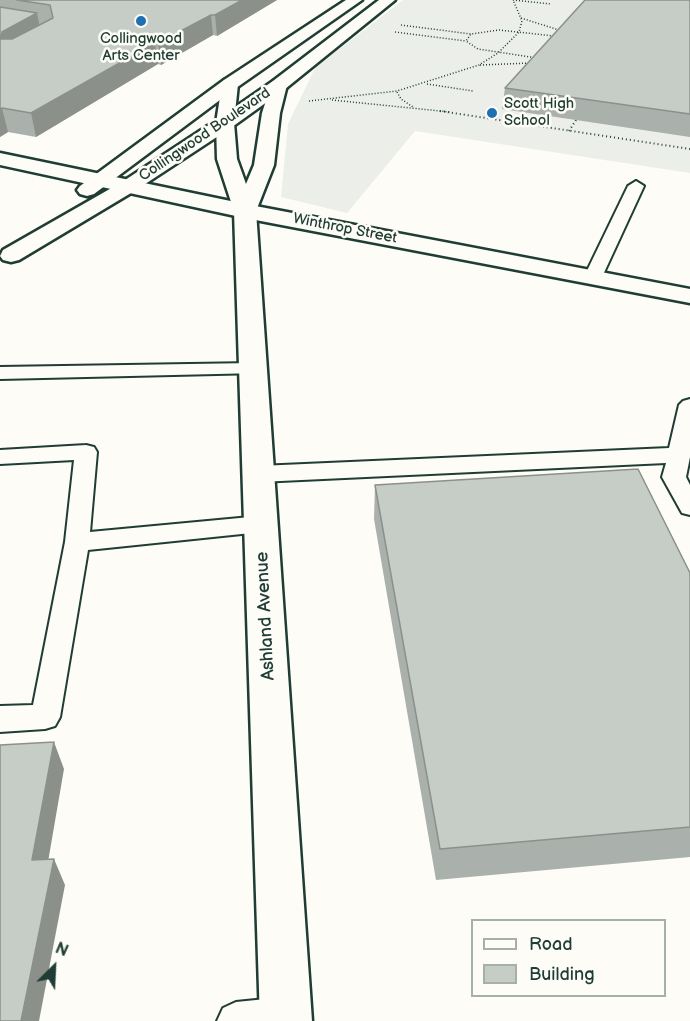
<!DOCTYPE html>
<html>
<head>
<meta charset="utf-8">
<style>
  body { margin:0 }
  #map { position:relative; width:690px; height:1021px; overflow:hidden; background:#fdfcf7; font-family:"Balsamiq Sans",sans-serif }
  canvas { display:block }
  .legend { position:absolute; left:471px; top:919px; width:195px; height:78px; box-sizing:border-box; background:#fdfcf7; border:2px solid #a4b0a9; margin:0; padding:8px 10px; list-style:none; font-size:18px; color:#1f3d34 }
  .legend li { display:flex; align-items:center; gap:12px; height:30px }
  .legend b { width:30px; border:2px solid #a4b0a9 }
  .north { position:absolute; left:24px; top:937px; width:60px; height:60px; -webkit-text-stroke:4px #fdfcf7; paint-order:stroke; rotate:24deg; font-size:16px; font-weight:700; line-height:24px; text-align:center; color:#1f3d34 }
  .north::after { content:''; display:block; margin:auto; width:21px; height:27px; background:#1f3d34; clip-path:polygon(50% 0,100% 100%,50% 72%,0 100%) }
</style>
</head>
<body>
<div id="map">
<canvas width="690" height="1021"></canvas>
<ul class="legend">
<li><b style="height:8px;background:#fdfcf7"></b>Road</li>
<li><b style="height:16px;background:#c6cdc7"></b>Building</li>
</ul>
<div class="north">N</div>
</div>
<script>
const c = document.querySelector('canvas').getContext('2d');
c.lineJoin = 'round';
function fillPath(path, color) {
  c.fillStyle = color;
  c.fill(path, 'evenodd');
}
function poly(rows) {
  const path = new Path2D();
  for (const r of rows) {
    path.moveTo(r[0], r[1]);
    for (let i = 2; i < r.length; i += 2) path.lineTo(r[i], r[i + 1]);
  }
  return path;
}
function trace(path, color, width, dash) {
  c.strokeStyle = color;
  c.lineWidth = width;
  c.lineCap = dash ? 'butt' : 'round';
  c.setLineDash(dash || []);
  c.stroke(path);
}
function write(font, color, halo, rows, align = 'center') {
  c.font = font + ' "Balsamiq Sans",sans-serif';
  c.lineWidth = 5;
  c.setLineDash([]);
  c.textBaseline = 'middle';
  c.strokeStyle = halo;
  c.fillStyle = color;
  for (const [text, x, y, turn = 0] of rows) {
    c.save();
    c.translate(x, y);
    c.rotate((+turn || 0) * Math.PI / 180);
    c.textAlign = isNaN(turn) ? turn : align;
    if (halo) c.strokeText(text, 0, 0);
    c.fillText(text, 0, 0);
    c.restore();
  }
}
fillPath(poly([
  [403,0,690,0,690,173,415,131,347,213,281,197,288,124,315,68]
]), '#eceee9');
const service = poly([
  [636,181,644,186,602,277,599,281,587,281,584,277,628,186,636,181],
  [253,363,260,365,263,369,260,373,0,379,0,367,253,363],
  [690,399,690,457,686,477,690,485,690,515,682,513,662,477,666,463,259,482,251,479,247,474,251,469,259,466,669,448,679,405,683,401,690,399],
  [86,445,94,447,97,452,90,532,261,516,270,518,273,524,270,530,261,532,88,550,60,717,55,726,45,729,0,732,0,706,33,705,65,542,74,460,0,464,0,450,86,445],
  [286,997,299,1003,305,1016,303,1021,217,1021,223,1008,236,1002,286,997]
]);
const minor = poly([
  [0,153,245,204,690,289,690,303,245,218,0,165,0,153]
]);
const tertiary = poly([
  [230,79,236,80,238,84,234,123,237,159,246,184,254,165,262,113,271,85,273,81,279,80,285,81,287,85,280,113,274,165,256,211,312,1021,260,1021,234,211,217,159,216,123,222,84,224,80,230,79]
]);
const secondary = poly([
  [346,0,362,0,236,88,94,194,87,196,80,194,77,190,80,186,224,80,346,0],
  [379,0,395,0,285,89,232,127,136,190,19,260,11,262,3,260,0,256,3,250,122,182,218,119,273,81,379,0]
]);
trace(service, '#1f3d34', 4);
trace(minor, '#1f3d34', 5);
trace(tertiary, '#1f3d34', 5);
trace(secondary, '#1f3d34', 5);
trace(poly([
  [513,0,551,4],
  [521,18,562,31],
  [401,25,471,34],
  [395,32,466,41],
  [537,58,478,49,466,41,471,34,499,30,554,36],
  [480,65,530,63],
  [427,84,473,91],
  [397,92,401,99,413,107],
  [332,100,450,112],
  [309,101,397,91,479,65,498,53,519,32,522,21,513,0]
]), '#1f3d34', 1.5, [1, 2]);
trace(poly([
  [440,111,690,149],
  [569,131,576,120]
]), '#1f3d34', 2, [1, 3]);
fillPath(service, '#fdfcf7');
fillPath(minor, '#fdfcf7');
fillPath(tertiary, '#fdfcf7');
fillPath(secondary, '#fdfcf7');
fillPath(poly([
  [0,0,277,0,217,36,213,35,161,65,158,64,36,137,8,132,0,137],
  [690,0,690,137,502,109,505,88],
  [375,485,690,573,690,857,436,880,374,519]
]), '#aab0ab');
fillPath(poly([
  [242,0,277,0,217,36,215,15],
  [37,13,41,33,7,53,1,39,2,32],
  [211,15,213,35,161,65,158,43],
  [155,43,158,64,36,137,31,113],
  [2,108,8,132,0,137,0,109],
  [54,742,64,769,44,885,32,860],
  [54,859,65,885,39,1021,21,1021]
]), '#8b908b');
const building = poly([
  [17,0,242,0,215,15,211,15,158,43,155,43,31,113,2,108,0,109,0,7,37,13,2,32,1,39,12,39,53,18,50,5,17,0],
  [585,0,690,0,690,114,505,88,585,0],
  [638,469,690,573,690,827,440,849,375,485,638,469],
  [54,742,32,860,54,859,21,1021,0,1021,0,745,54,742]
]);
fillPath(building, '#c6cdc7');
trace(building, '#8b908b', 1.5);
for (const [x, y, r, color] of [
  [141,21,6,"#1f6fb2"],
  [492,113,6,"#1f6fb2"]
]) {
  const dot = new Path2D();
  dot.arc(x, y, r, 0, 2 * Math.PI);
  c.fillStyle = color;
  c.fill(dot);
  trace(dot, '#fdfcf7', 2);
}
write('15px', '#1f3d34', '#fdfcf7', [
  ["Collingwood",141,39],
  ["Arts Center",141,56],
  ["Scott High",504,104,"left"],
  ["School",504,121,"left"]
]);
write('15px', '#1f3d34', '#fdfcf7', [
  ["Collingwood Boulevard",205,135,-34],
  ["Winthrop Street",345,229,11]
]);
write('18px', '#1f3d34', '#fdfcf7', [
  ["Ashland Avenue",266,616,-93]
]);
</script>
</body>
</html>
